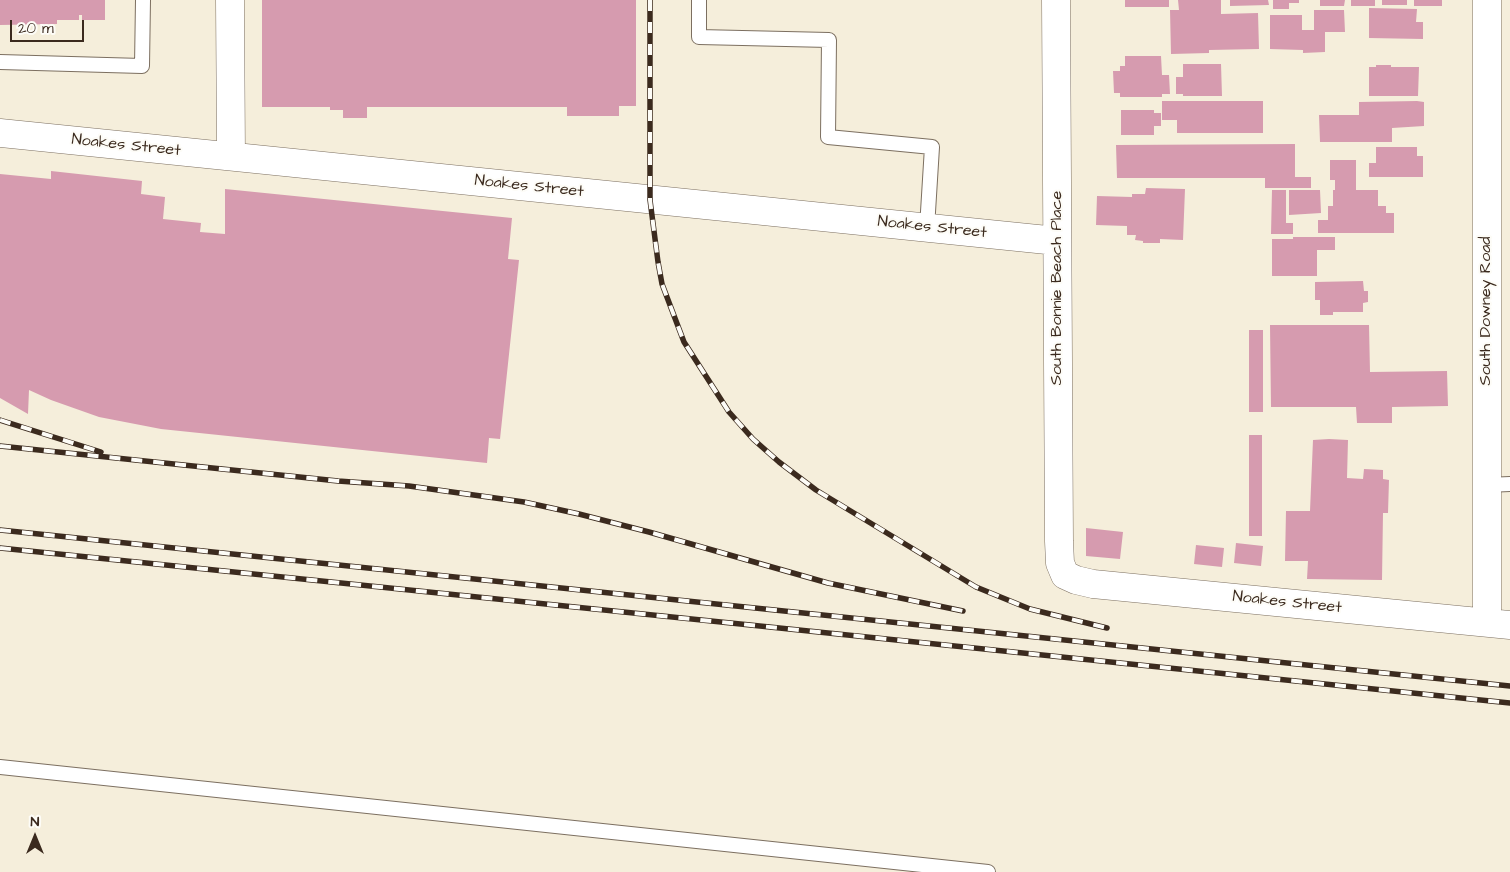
<!DOCTYPE html>
<html>
<head>
<meta charset="utf-8">
<style>
  body { margin:0 }
  #map { position:relative; width:1510px; height:872px; overflow:hidden; background:#f5eedb; font-family:"Architects Daughter",sans-serif }
  canvas { display:block }
  .north { position:absolute; left:10px; top:812px; width:50px; height:50px; -webkit-text-stroke:4px #fdfcf7; paint-order:stroke; rotate:0deg; font-size:14px; font-weight:700; line-height:20px; text-align:center; color:#3b2a1e }
  .north::after { content:''; display:block; margin:auto; width:18px; height:22px; background:#3b2a1e; clip-path:polygon(50% 0,100% 100%,50% 72%,0 100%) }
  .scale { position:absolute; left:10px; top:20px; width:74px; height:22px; box-sizing:border-box; border:2px solid #3b2a1e; border-top:0; padding-left:6px; font-size:15px; line-height:18px; white-space:nowrap; color:#3b2a1e; -webkit-text-stroke:4px #fdfcf7; paint-order:stroke }
</style>
</head>
<body>
<div id="map">
<canvas width="1510" height="872"></canvas>
<div class="north">N</div>
<div class="scale">20 m</div>
</div>
<script>
const c = document.querySelector('canvas').getContext('2d');
c.lineJoin = 'round';
function fillPath(path, color) {
  c.fillStyle = color;
  c.fill(path, 'evenodd');
}
function poly(rows) {
  const path = new Path2D();
  for (const r of rows) {
    path.moveTo(r[0], r[1]);
    for (let i = 2; i < r.length; i += 2) path.lineTo(r[i], r[i + 1]);
  }
  return path;
}
function trace(path, color, width, dash) {
  c.strokeStyle = color;
  c.lineWidth = width;
  c.lineCap = dash ? 'butt' : 'round';
  c.setLineDash(dash || []);
  c.stroke(path);
}
function write(font, color, halo, rows, align = 'center') {
  c.font = font + ' "Architects Daughter",sans-serif';
  c.lineWidth = 4;
  c.setLineDash([]);
  c.textBaseline = 'middle';
  c.strokeStyle = halo;
  c.fillStyle = color;
  for (const [text, x, y, turn = 0] of rows) {
    c.save();
    c.translate(x, y);
    c.rotate((+turn || 0) * Math.PI / 180);
    c.textAlign = isNaN(turn) ? turn : align;
    if (halo) c.strokeText(text, 0, 0);
    c.fillText(text, 0, 0);
    c.restore();
  }
}
fillPath(poly([
  [0,0,105,0,105,20,82,20,82,15,79,15,79,20,57,20,57,24,0,25],
  [262,0,636,0,636,106,619,106,619,116,567,116,567,107,367,107,367,118,343,118,343,110,330,110,330,107,262,107],
  [1125,0,1169,0,1169,7,1125,7],
  [1178,0,1221,0,1221,14,1258,13,1259,49,1209,50,1209,53,1171,54,1170,10,1179,10],
  [1230,0,1268,0,1269,5,1230,6],
  [1273,0,1299,0,1299,3,1289,3,1289,9,1273,9],
  [1320,0,1345,0,1344,6,1320,6],
  [1351,0,1375,0,1375,6,1351,6],
  [1382,0,1407,0,1407,5,1382,5],
  [1414,0,1442,0,1442,6,1414,6],
  [1369,8,1417,9,1416,22,1423,22,1423,39,1369,38],
  [1314,10,1344,10,1345,32,1325,32,1325,52,1303,53,1303,50,1270,49,1270,15,1302,15,1302,30,1314,30],
  [1125,56,1161,56,1162,75,1169,75,1170,94,1162,94,1162,97,1120,97,1120,93,1114,93,1113,71,1120,71,1120,66,1125,66],
  [1183,64,1221,64,1222,96,1183,96,1183,94,1176,94,1176,77,1183,77],
  [1376,65,1391,65,1391,67,1419,67,1418,96,1369,96,1369,67,1376,67],
  [1162,101,1263,101,1263,133,1177,133,1177,120,1162,120],
  [1417,101,1424,102,1424,126,1392,128,1392,142,1320,142,1319,115,1359,115,1359,102],
  [1121,110,1154,110,1154,113,1161,113,1161,126,1154,126,1154,135,1121,135],
  [1295,144,1295,177,1311,177,1311,188,1265,188,1265,178,1117,178,1116,145],
  [1376,147,1417,147,1417,156,1423,156,1423,177,1369,177,1369,163,1376,163],
  [1330,160,1356,160,1356,190,1378,190,1378,206,1386,206,1386,213,1394,213,1394,233,1318,233,1318,220,1328,220,1328,206,1333,206,1333,190,1335,190,1335,180,1330,180],
  [51,171,142,181,141,194,165,197,163,219,201,223,200,232,225,234,225,189,512,218,508,259,519,260,500,439,489,438,487,463,161,429,99,417,51,400,29,390,28,414,0,398,0,174,51,179],
  [1146,188,1185,189,1183,240,1160,239,1160,243,1143,243,1143,241,1135,240,1136,235,1127,235,1127,226,1096,225,1097,196,1132,197,1132,194,1145,194],
  [1272,190,1286,190,1286,223,1293,223,1293,234,1271,234],
  [1289,190,1320,190,1321,213,1289,215],
  [1293,237,1335,237,1335,250,1317,250,1317,276,1272,276,1272,239,1293,239],
  [1363,281,1364,291,1368,291,1368,302,1363,303,1363,312,1333,312,1333,315,1320,315,1320,300,1315,300,1315,282],
  [1270,325,1369,325,1370,372,1447,371,1448,406,1392,407,1392,423,1357,423,1356,407,1271,407],
  [1249,330,1263,330,1263,412,1249,412],
  [1249,435,1262,435,1262,536,1249,536],
  [1329,439,1348,440,1347,478,1363,479,1364,469,1383,470,1383,479,1389,480,1388,513,1383,513,1382,580,1307,579,1308,561,1285,561,1286,511,1310,511,1313,440],
  [1086,528,1123,532,1120,559,1086,556],
  [1236,543,1263,546,1261,566,1234,563],
  [1196,545,1224,548,1222,567,1194,564]
]), '#d69baf');
const lane = poly([
  [699,0,699,37,829,40,828,137,932,147,927,228],
  [0,62,142,66,143,0],
  [1487,485,1510,484],
  [0,767,988,872]
]);
const street = poly([
  [230,0,231,156],
  [1056,0,1059,541,1060,563,1065,575,1076,580,1093,584,1510,625],
  [1487,0,1487,622],
  [0,133,1057,241]
]);
trace(lane, '#7c6f60', 16);
trace(street, '#7c6f60', 29);
trace(lane, '#fff', 14);
trace(street, '#fff', 28);
const rail = poly([
  [650,0,650,200,658,262,662,284,684,342,729,412,753,439,779,462,816,490,976,587,1030,609,1107,628],
  [0,420,101,452],
  [0,446,338,481,409,486,524,502,579,514,649,532,828,583,963,611],
  [0,530,1510,686],
  [0,548,1510,703]
]);
trace(rail, '#3b2a1e', 5.5);
trace(rail, '#fdfcf7', 4, [11]);
write('16px', '#3b2a1e', '#fdfcf7', [
  ["Noakes Street",126,146,6],
  ["Noakes Street",529,187,6],
  ["Noakes Street",932,228,6],
  ["South Bonnie Beach Place",1058,288,-90],
  ["South Downey Road",1487,311,-90],
  ["Noakes Street",1287,603,6]
]);
</script>
</body>
</html>
